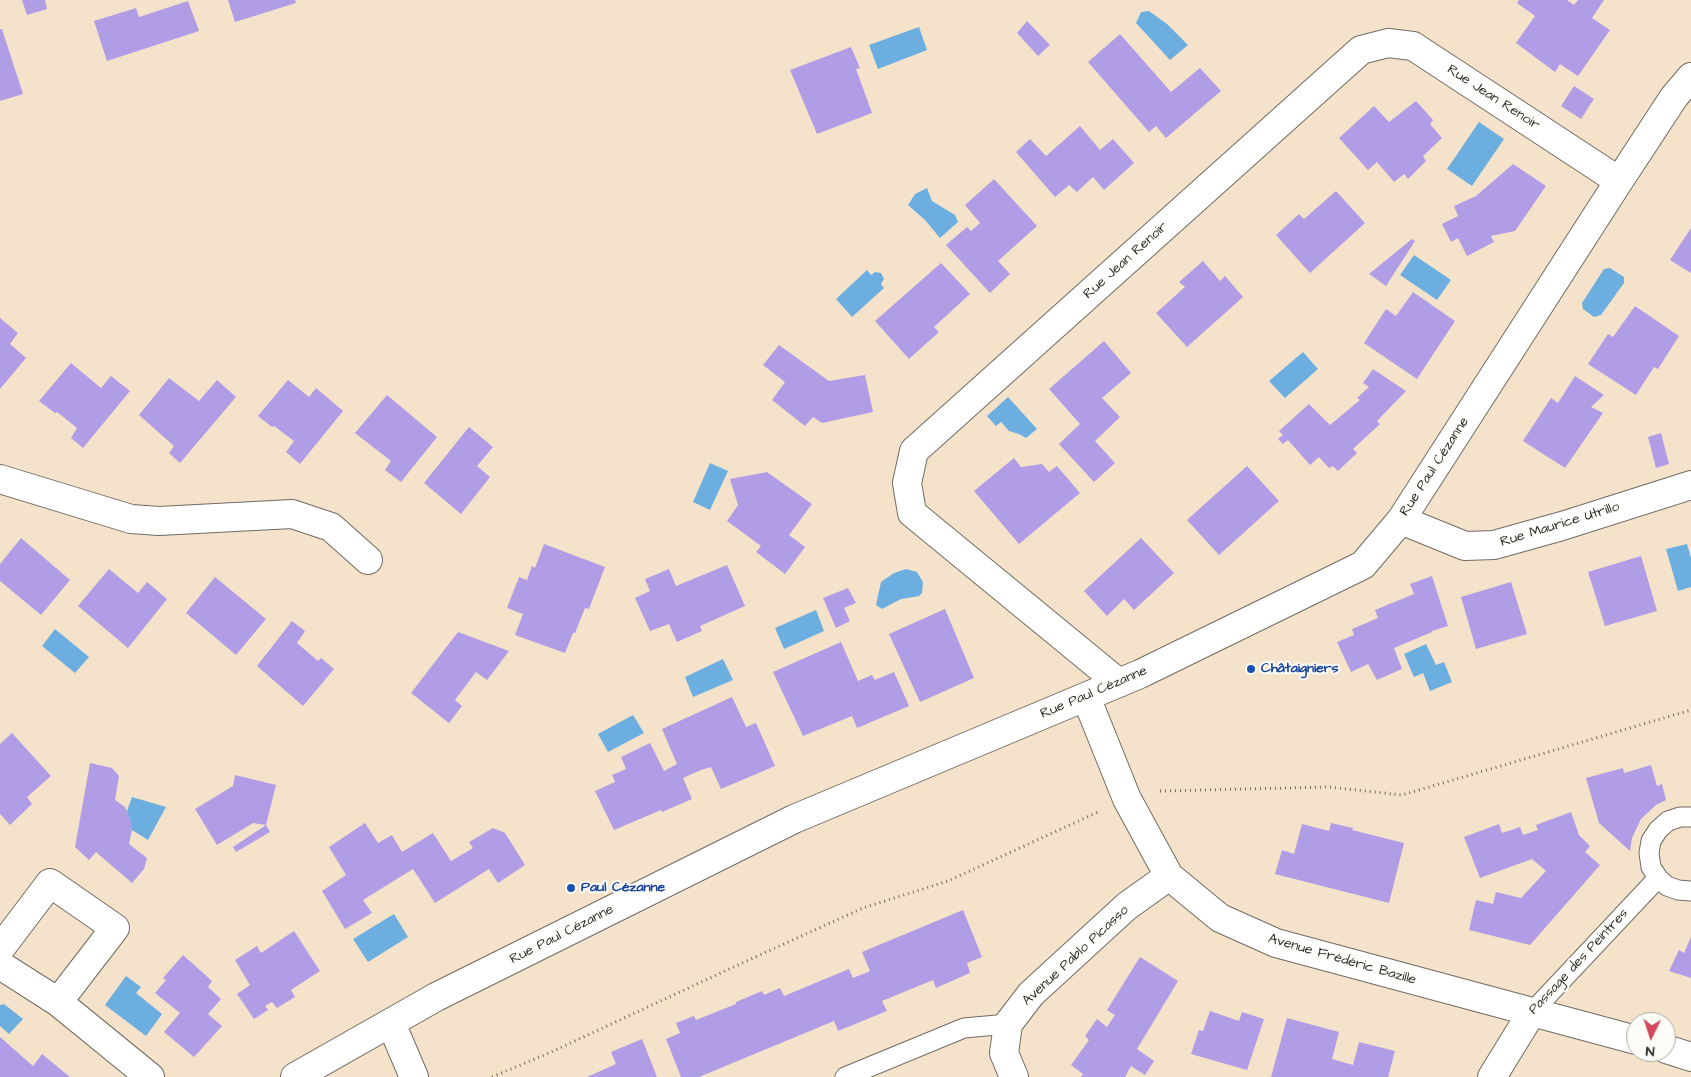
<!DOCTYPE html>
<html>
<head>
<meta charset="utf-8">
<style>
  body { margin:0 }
  #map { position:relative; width:1691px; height:1077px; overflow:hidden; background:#f4e3ca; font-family:"Architects Daughter",sans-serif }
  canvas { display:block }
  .north { position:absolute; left:1626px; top:1012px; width:50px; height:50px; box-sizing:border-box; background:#fdfcf7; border:1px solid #a9a8a5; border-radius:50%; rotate:184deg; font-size:14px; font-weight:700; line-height:20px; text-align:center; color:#2b2b2b }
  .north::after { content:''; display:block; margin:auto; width:18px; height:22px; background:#d1495b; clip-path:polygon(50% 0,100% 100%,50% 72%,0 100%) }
</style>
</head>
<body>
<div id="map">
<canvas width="1691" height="1077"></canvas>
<div class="north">N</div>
</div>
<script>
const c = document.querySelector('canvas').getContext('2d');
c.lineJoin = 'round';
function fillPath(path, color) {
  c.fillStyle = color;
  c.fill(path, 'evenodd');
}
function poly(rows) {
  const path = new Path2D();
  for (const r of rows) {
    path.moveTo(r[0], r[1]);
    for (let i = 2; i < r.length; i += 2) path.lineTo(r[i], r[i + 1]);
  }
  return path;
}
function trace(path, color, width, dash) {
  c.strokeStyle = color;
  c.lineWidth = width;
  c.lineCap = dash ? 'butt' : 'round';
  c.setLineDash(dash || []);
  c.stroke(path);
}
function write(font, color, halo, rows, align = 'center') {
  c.font = font + ' "Architects Daughter",sans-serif';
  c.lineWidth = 4;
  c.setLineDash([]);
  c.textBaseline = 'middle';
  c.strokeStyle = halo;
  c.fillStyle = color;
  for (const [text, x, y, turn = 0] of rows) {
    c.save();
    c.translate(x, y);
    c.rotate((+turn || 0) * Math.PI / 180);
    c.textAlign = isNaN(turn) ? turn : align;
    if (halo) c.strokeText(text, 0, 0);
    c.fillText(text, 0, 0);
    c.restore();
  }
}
fillPath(poly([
  [1149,11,1167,24,1188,45,1170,60,1136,23,1141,12],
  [919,27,927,50,878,69,869,45],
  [1479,122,1504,139,1472,186,1447,169],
  [927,188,932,201,955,215,958,222,940,238,925,220,908,205,915,194],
  [1414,255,1451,280,1437,300,1400,275],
  [1610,268,1624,277,1624,283,1601,315,1594,317,1583,309,1582,303,1604,269],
  [867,270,871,275,875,272,881,273,884,279,881,284,884,288,852,317,836,299],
  [1303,352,1318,369,1285,398,1269,381],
  [1008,397,1037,429,1026,438,1019,434,1009,431,1001,422,996,426,987,416],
  [710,463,728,471,710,510,693,502],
  [1687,544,1691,558,1691,587,1678,591,1666,549],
  [906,569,917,572,923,582,922,593,919,596,901,599,882,609,876,605,881,582,894,573],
  [816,610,824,631,784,649,775,628],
  [55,629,89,657,75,673,42,646],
  [1426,644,1436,665,1444,662,1452,682,1430,691,1423,673,1414,677,1404,654],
  [723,659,733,680,693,697,685,677],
  [633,715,644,733,608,752,598,734],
  [132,797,166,807,148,840,132,830,127,811],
  [394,914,408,937,368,962,353,939],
  [126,976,141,987,136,993,162,1014,146,1036,105,1005],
  [4,1004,23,1019,9,1034,0,1026,0,1005]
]), '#6daee1');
fillPath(poly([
  [22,0,45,0,47,9,27,15],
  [228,0,295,0,296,3,235,22],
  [1519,0,1567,0,1574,5,1578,0,1604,0,1592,18,1610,30,1578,76,1560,64,1555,72,1516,43,1535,16,1517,3],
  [188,1,199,31,107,61,94,21,136,8,139,17],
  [1027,21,1050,45,1038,56,1017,33],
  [0,29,2,29,23,94,0,101],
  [1120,34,1171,92,1200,68,1221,91,1166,138,1156,126,1149,132,1088,62],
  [851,47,860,68,856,69,872,113,817,134,790,70],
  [1574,86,1594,99,1581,119,1561,106],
  [1416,101,1433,120,1430,124,1442,138,1423,156,1426,161,1408,179,1404,174,1394,182,1377,162,1368,170,1339,138,1374,106,1389,122],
  [1080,126,1100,150,1113,139,1134,163,1104,190,1093,177,1077,192,1069,185,1055,197,1016,152,1030,139,1046,156],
  [1513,164,1546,186,1515,231,1491,236,1494,242,1467,256,1458,238,1451,242,1442,224,1458,216,1454,206,1476,196],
  [994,179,1037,226,998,261,1010,274,990,293,946,245,967,227,971,231,980,223,965,205],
  [1336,191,1365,223,1310,273,1276,235,1299,214,1304,219],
  [1691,228,1691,273,1670,260],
  [1412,239,1415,241,1386,286,1369,274],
  [1203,261,1220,281,1225,276,1243,297,1187,347,1156,313,1185,287,1179,282],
  [941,263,970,294,934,327,939,332,909,359,875,321],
  [1413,292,1455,321,1417,379,1364,343,1386,309,1396,316],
  [1635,306,1679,336,1658,369,1654,367,1636,395,1588,364,1608,334,1613,337],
  [0,318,18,333,10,344,26,358,0,389],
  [1104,341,1131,373,1102,398,1120,417,1095,441,1115,463,1094,482,1059,444,1080,424,1049,389],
  [779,345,829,381,865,375,873,412,822,423,813,417,805,426,772,400,785,382,763,365],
  [71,363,101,388,111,376,130,391,83,448,71,438,77,428,57,412,55,413,39,401],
  [1373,369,1406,391,1377,421,1380,424,1353,449,1357,453,1338,471,1333,466,1329,468,1319,457,1310,465,1288,440,1283,444,1278,439,1283,435,1279,431,1309,404,1330,425,1360,400,1357,398,1369,387,1363,383],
  [1575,376,1604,395,1591,407,1603,413,1565,468,1523,441,1551,398,1558,403],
  [169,378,199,401,217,380,236,397,180,463,169,453,174,446,139,415],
  [288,380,309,397,316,388,343,411,300,464,286,452,294,441,274,426,272,427,258,416],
  [387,395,437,437,401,482,385,470,391,461,355,433],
  [469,427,493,447,477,466,490,477,461,514,424,483],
  [1661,433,1669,464,1656,468,1648,437],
  [1014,458,1021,467,1042,464,1049,472,1057,466,1080,493,1019,544,974,491],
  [1247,466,1279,501,1219,555,1187,520],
  [767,472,812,504,789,535,805,547,785,574,756,552,761,546,727,521,738,505,730,479],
  [21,538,70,580,41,615,0,581,0,564],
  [1141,538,1174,573,1134,610,1124,599,1107,616,1084,591],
  [544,544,605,567,589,609,585,608,575,633,573,633,565,653,515,635,523,614,507,608,519,577,527,580,532,566,535,568],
  [1641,556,1657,611,1605,626,1588,572],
  [727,565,745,606,700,626,702,631,677,642,669,624,650,631,635,598,650,591,645,579,669,569,676,586],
  [109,569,138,593,147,582,167,599,128,648,78,606],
  [1432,576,1448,626,1432,631,1432,632,1394,648,1402,669,1377,680,1368,664,1351,672,1337,642,1354,635,1352,629,1378,618,1375,610,1414,594,1410,584],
  [215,577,266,619,236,655,186,613],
  [1511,582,1527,634,1476,649,1461,597],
  [848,588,856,603,844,608,850,621,836,628,823,598],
  [945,609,974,678,920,702,889,634],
  [292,621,305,631,297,643,318,661,321,658,334,669,303,706,257,666],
  [458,632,509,651,487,680,476,672,455,700,462,706,449,723,411,693],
  [841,642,858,681,872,675,875,680,894,672,909,706,857,728,852,716,803,736,773,672],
  [732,697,746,727,756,723,775,766,721,789,711,767,701,770,683,778,692,799,662,812,661,810,614,830,595,791,615,782,612,775,626,769,621,757,650,743,664,771,677,764,662,729],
  [12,733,51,776,27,797,32,804,10,825,0,814,0,744],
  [90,763,112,768,119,776,115,800,125,807,130,819,132,830,129,844,147,858,144,869,132,883,96,852,89,860,75,847],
  [1651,765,1657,786,1662,784,1666,800,1656,805,1641,819,1632,838,1630,851,1599,823,1586,778,1623,768,1624,773],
  [235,775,276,785,266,825,270,832,236,852,233,847,266,825,253,823,217,845,195,809,233,786],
  [1571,812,1579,835,1590,846,1585,852,1600,865,1573,896,1530,945,1469,930,1476,900,1493,904,1496,892,1521,898,1546,871,1532,859,1480,878,1464,837,1499,824,1502,833,1520,827,1523,835,1538,830,1536,825],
  [365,823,378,843,392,835,402,852,433,833,451,861,473,848,469,842,493,828,505,833,525,865,498,883,489,869,435,903,413,869,363,900,372,913,345,929,322,891,346,875,329,847],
  [1331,823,1353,828,1352,830,1404,843,1389,903,1275,874,1282,850,1294,854,1302,824,1329,831],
  [963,910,982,957,967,963,970,973,936,988,933,980,882,1001,887,1011,838,1031,834,1021,699,1077,681,1077,666,1039,680,1033,676,1023,694,1016,696,1020,736,1004,736,1002,762,991,764,995,780,988,784,996,849,969,853,978,870,971,862,952],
  [294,931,320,971,291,990,295,997,277,1008,272,1002,265,1006,268,1010,254,1019,237,994,250,985,235,960,257,946,261,953],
  [1691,937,1691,978,1669,971,1679,950,1684,953],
  [183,955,212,981,208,987,221,999,208,1014,222,1026,194,1057,164,1032,180,1013,155,993,166,980,163,978],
  [1140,957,1178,981,1137,1049,1154,1061,1145,1075,1131,1066,1125,1077,1081,1077,1083,1074,1071,1065,1089,1040,1085,1036,1097,1019,1107,1027,1115,1015,1107,1010],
  [1210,1011,1239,1021,1242,1012,1264,1019,1247,1070,1191,1054,1199,1030,1203,1031],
  [1287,1018,1339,1032,1332,1059,1353,1065,1359,1042,1395,1051,1388,1077,1271,1077],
  [0,1037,33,1066,42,1054,70,1077,0,1077],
  [642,1039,657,1077,587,1077,616,1064,611,1052]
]), '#b09de5');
const service = poly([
  [1691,817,1680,817,1668,821,1658,830,1651,841,1649,853,1651,867,1658,878,1667,886,1678,890,1691,891],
  [1532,1012,1658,878],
  [845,1077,964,1028,1008,1024]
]);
const minor = poly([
  [0,479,131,519,159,521,292,514,331,527,368,560],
  [1401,520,1465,546,1494,545,1562,526,1691,485],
  [1119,683,912,513,907,483,914,451,1361,50,1388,43,1413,46,1619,181],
  [1086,697,1127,799,1169,876,1220,918,1276,943,1636,1040],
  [0,949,50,883,115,928,58,1002],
  [0,965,58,1002,150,1077],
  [391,1023,414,1077],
  [1666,1049,1691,1057],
  [295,1077,436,997,794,819,1140,674,1363,565,1401,520,1619,181,1674,97,1691,77],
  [1014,1077,1004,1053,1008,1024,1031,994,1127,906,1169,876],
  [1492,1077,1532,1012]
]);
trace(service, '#716b63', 21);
trace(minor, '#716b63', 30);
trace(poly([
  [1160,791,1329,787,1402,795,1691,710],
  [492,1077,549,1053,740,964,863,908,948,881,1098,812]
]), '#716b63', 3, [1, 4]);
trace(service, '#fff', 19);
trace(minor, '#fff', 28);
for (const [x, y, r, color] of [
  [1251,669,5,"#1a4fb4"],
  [571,888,5,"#1a4fb4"]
]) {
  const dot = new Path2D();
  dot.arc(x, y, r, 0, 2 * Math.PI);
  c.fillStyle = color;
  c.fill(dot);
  trace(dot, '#fdfcf7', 2);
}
write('14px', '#2b2b2b', '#fdfcf7', [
  ["Rue Jean Renoir",1493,98,33],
  ["Rue Jean Renoir",1126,261,-42],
  ["Rue Paul Cézanne",1435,467,-57],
  ["Rue Maurice Utrillo",1560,525,-17],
  ["Rue Paul Cézanne",1094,693,-23],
  ["Rue Paul Cézanne",562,935,-27],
  ["Avenue Pablo Picasso",1076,956,-43],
  ["Avenue Frédéric Bazille",1342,960,16],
  ["Passage des Peintres",1579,962,-47]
]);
write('bold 14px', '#164399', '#fdfcf7', [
  ["Châtaigniers",1261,669],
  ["Paul Cézanne",581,888]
], 'left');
</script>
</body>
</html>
